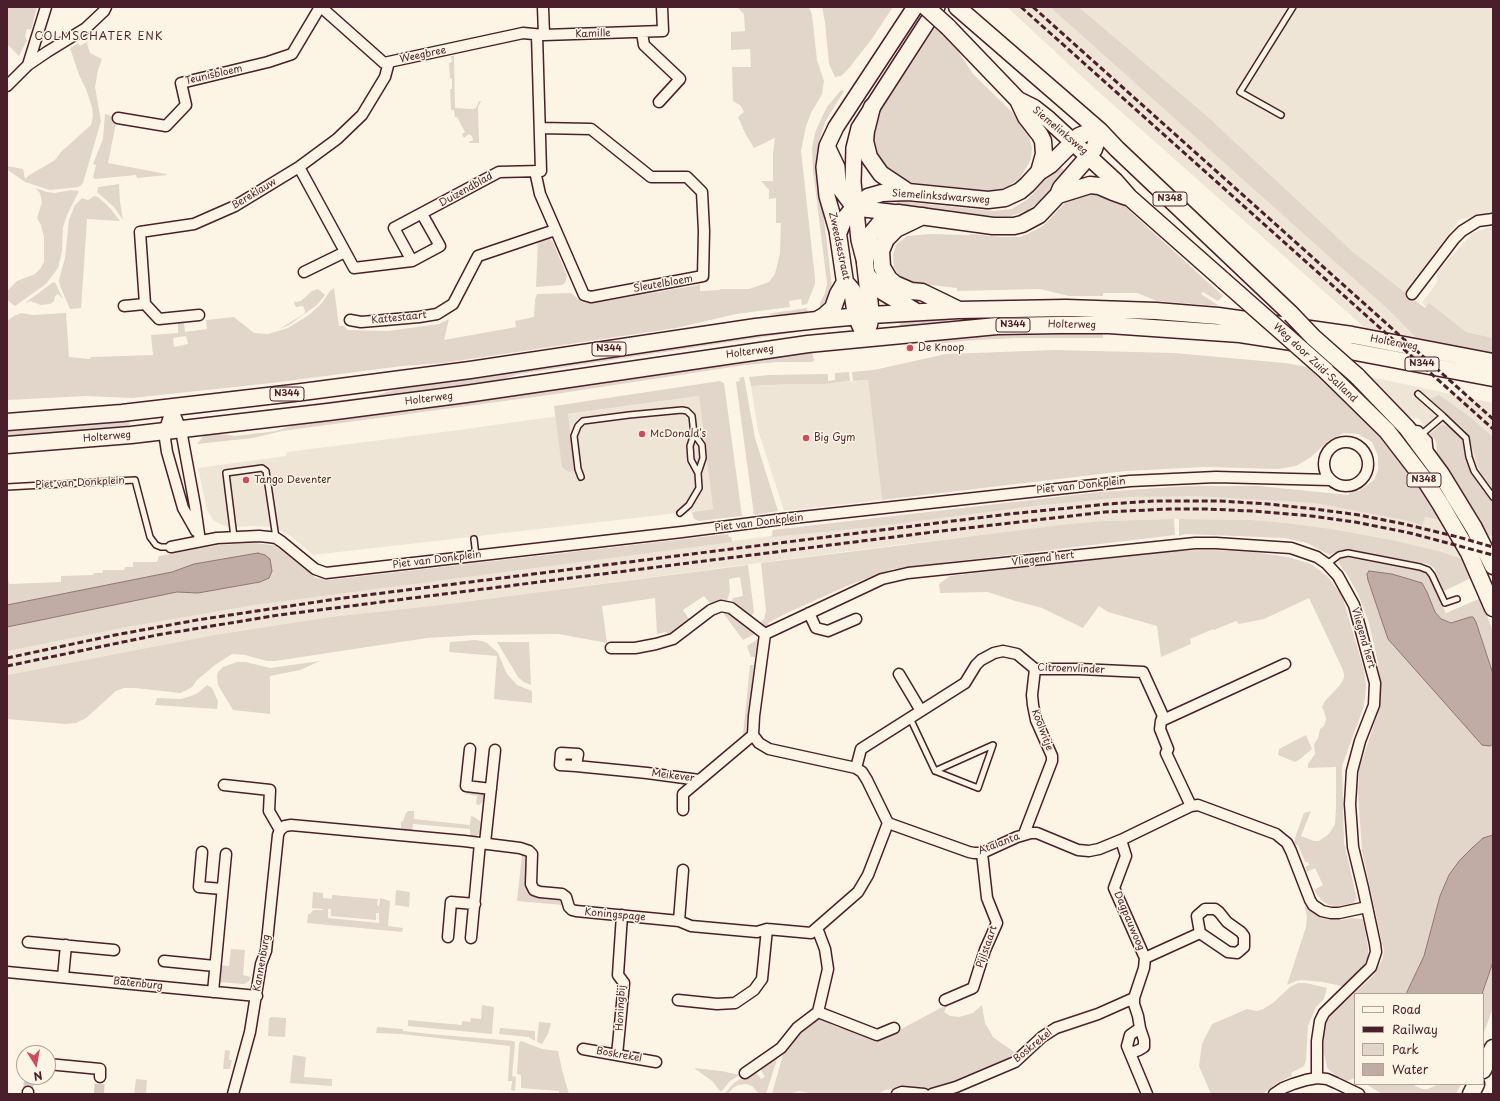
<!DOCTYPE html>
<html>
<head>
<meta charset="utf-8">
<style>
  body { margin:0 }
  #map { position:relative; width:1500px; height:1101px; overflow:hidden; background:#fcf5e5; font-family:"Playpen Sans",sans-serif }
  canvas { display:block }
  .frame { position:absolute; inset:0; border:8px solid #4a1f2b; pointer-events:none }
  .legend { position:absolute; left:1354px; top:993px; width:130px; height:92px; box-sizing:border-box; background:#fcf5e5; border:1px solid #b59f9b; margin:0; padding:5px 7px; list-style:none; font-size:12px; color:#4a1f2b }
  .legend li { display:flex; align-items:center; gap:8px; height:20px }
  .legend b { width:20px; border:1px solid #b59f9b }
  .north { position:absolute; left:16px; top:1045px; width:40px; height:40px; box-sizing:border-box; background:#fcf5e5; border:1px solid #b59f9b; border-radius:50%; rotate:169deg; font-size:11px; font-weight:700; line-height:16px; text-align:center; color:#4a1f2b }
  .north::after { content:''; display:block; margin:auto; width:14px; height:18px; background:#d1495b; clip-path:polygon(50% 0,100% 100%,50% 72%,0 100%) }
</style>
</head>
<body>
<div id="map">
<canvas width="1500" height="1101"></canvas>
<div class="frame"></div>
<ul class="legend">
<li><b style="height:5px;background:#fcf5e5"></b>Road</li>
<li><b style="height:5px;background:#4a1f2b"></b>Railway</li>
<li><b style="height:11px;background:#e2d5ca"></b>Park</li>
<li><b style="height:11px;background:#c0aca5"></b>Water</li>
</ul>
<div class="north">N</div>
</div>
<script>
const c = document.querySelector('canvas').getContext('2d');
c.lineJoin = 'round';
function fillPath(path, color) {
  c.fillStyle = color;
  c.fill(path, 'evenodd');
}
function poly(rows) {
  const path = new Path2D();
  for (const r of rows) {
    if (r.length === 3) {
      path.moveTo(r[0] + r[2], r[1]);
      path.arc(r[0], r[1], r[2], 0, 2 * Math.PI);
      continue;
    }
    path.moveTo(r[0], r[1]);
    for (let i = 2; i < r.length; i += 2) path.lineTo(r[i], r[i + 1]);
  }
  return path;
}
function trace(path, color, width, dash) {
  c.strokeStyle = color;
  c.lineWidth = width;
  c.lineCap = dash ? 'butt' : 'round';
  c.setLineDash(dash || []);
  c.stroke(path);
}
function write(font, color, halo, rows, align = 'center') {
  c.font = font + ' "Playpen Sans",sans-serif';
  c.lineWidth = 3;
  c.setLineDash([]);
  c.textBaseline = 'middle';
  c.strokeStyle = halo;
  c.fillStyle = color;
  for (const [text, x, y, turn = 0] of rows) {
    c.save();
    c.translate(x, y);
    c.rotate((+turn || 0) * Math.PI / 180);
    c.textAlign = isNaN(turn) ? turn : align;
    if (halo) c.strokeText(text, 0, 0);
    c.fillText(text, 0, 0);
    c.restore();
  }
}
fillPath(poly([
  [1007,7,1050,7,1391,312,1417,339,1365,328,1092,86],
  [1079,7,1493,7,1493,212,1459,220,1406,293,1352,251,1208,117],
  [1493,226,1493,338,1466,332,1429,304,1426,307,1422,303,1437,282,1437,272,1473,233],
  [1371,377,1493,403,1493,547,1470,503,1456,481,1437,454,1436,441,1426,430,1419,419,1407,416,1384,390],
  [868,380,882,500,784,511,758,430,751,386,793,384,825,384],
  [699,396,713,509,313,555,291,536,272,527,255,526,229,527,222,525,213,520,207,510,198,468,286,456,287,452,459,430],
  [1188,486,1259,486,1440,520,1462,559,1439,551,1392,540,1332,529,1287,523,1251,520,1177,519,1103,521,880,547,440,605,330,617,214,635,7,675,7,647,96,627,731,537,732,541,771,536,773,530,1101,492]
]), '#eee5d7');
fillPath(poly([
  [7,7,37,7,31,30,27,29,25,37,27,40,19,56,7,44],
  [737,7,809,7,812,15,817,60,824,81,822,94,811,113,806,126,801,151,815,278,815,284,807,304,802,305,801,299,789,301,790,307,736,314,676,328,443,363,402,366,272,383,132,398,86,396,7,400,7,321,14,316,21,313,33,315,66,313,69,357,90,359,91,357,153,355,151,335,178,333,178,323,184,323,185,332,207,329,206,320,234,317,254,333,268,334,288,328,309,315,322,303,330,291,334,288,339,326,344,326,348,330,388,331,439,324,449,319,444,340,516,327,515,321,534,317,535,300,537,294,571,293,582,302,591,303,693,286,700,284,700,291,720,290,720,289,749,289,769,282,775,274,780,253,781,223,776,223,776,198,769,199,769,190,761,181,773,181,773,153,775,138,754,148,745,133,738,117,744,112,741,106,733,101,732,67,751,67,750,49,731,50,731,32,745,31,744,14],
  [186,336,188,344,174,347,173,338],
  [822,7,893,7,871,40,849,68,841,76,835,77,829,64,825,22],
  [1050,7,1079,7,1208,117,1352,251,1425,308,1429,303,1466,332,1493,338,1493,354,1417,339,1391,312],
  [935,28,945,37,947,35,951,40,973,74,1015,115,1028,131,1032,148,1031,158,1028,165,1020,178,1006,188,989,191,906,182,880,164,871,138,878,111,885,99,890,96],
  [89,41,87,44,90,53,102,59,98,70,95,87,101,121,83,183,79,187,50,190,25,182,8,170,7,166,23,169,25,179,28,176,55,160,61,152,91,125,93,116,92,107,86,89,79,75,70,48,78,43,80,46],
  [451,56,454,56,455,108,473,109,476,108,479,101,481,101,478,107,479,143,469,143,469,142,473,140,472,136,469,134,464,138,462,134,465,132,457,117,455,117,454,110,451,110,450,89,452,89,452,79,450,78,449,63,452,62],
  [841,90,844,91,825,122,821,135,817,158,832,287,828,298,820,308,820,303,825,293,827,283,813,170,812,148,815,133,822,117,827,107],
  [105,114,117,118,108,163,166,174,167,175,137,178,136,175,95,179,93,177,96,165,93,164,103,139],
  [1058,165,1067,172,1044,198,1028,210,1011,216,988,217,897,207,897,201,993,211,1012,209,1028,199],
  [119,184,120,202,123,220,114,207,97,192,98,188,99,187],
  [35,188,47,192,55,193,71,190,79,191,67,215,63,227,62,251,58,268,46,284,15,306,7,300,7,291,17,281,35,274,40,269,44,262,44,237,41,225,37,218,42,202,40,193],
  [1088,191,1113,197,1122,204,1223,296,1218,301,1203,292,1201,294,1219,306,1157,301,1137,293,1103,293,1103,296,1069,296,1040,289,957,291,957,288,913,283,903,279,898,274,894,267,893,255,896,245,907,236,930,234,969,235,971,234,1002,237,1021,237,1043,226,1066,202,1073,197],
  [94,196,98,197,110,208,120,221,87,219,81,308,70,309,60,286,59,280,65,258,69,220,75,205,82,198,88,200],
  [543,237,549,238,553,242,567,276,565,283,562,285,536,287,538,240],
  [55,282,63,299,58,294,55,296,54,301,50,304,41,305,30,301,25,303,52,283],
  [318,289,325,295,317,305,289,325,279,329,304,314,305,311,303,306,296,307,294,303,295,301,296,302,301,301,312,291],
  [807,308,808,314,795,316,766,314],
  [961,316,1102,316,1104,318,900,328,899,319],
  [797,329,797,332,519,374,484,385,208,420,208,417,373,396,412,385],
  [1017,333,1103,333,1103,338,1017,338,976,340,934,344,933,338],
  [812,350,814,361,811,362,778,362,745,365,549,395,282,431,253,438,197,444,204,435,211,433,235,436,277,431,299,423],
  [1055,350,1174,353,1285,363,1308,367,1345,400,1372,427,1411,475,1440,520,1425,517,1422,525,1405,520,1315,503,1196,496,1127,497,1042,505,871,527,772,537,773,530,1101,492,1188,486,1259,486,1349,495,1349,492,1359,491,1374,480,1378,470,1378,456,1372,442,1358,434,1344,433,1329,440,1311,457,1296,466,1278,469,1205,467,1126,471,882,500,868,380,853,381,852,372,874,370,946,354],
  [849,372,850,381,825,384,793,384,751,386,749,377,769,375,828,374,828,381,835,380,835,373],
  [744,377,755,438,778,511,754,515,736,382,740,381,739,378],
  [720,381,724,383,742,516,699,521,694,519,693,516,692,512,713,509,699,396,568,414,574,470,570,472,567,471,562,467,554,406],
  [1439,395,1470,417,1493,437,1493,493,1482,478,1472,447,1465,430,1431,399],
  [129,418,130,429,7,439,7,429],
  [1441,425,1450,426,1464,442,1472,471,1493,502,1493,536,1487,535,1456,481,1437,454,1436,441,1430,434],
  [1174,519,1175,535,892,569,849,585,787,613,768,623,769,627,764,628,759,624,764,619,766,611,761,563,1061,525,1103,521],
  [1179,519,1252,520,1287,523,1332,529,1392,540,1439,551,1462,559,1471,578,1444,591,1434,568,1428,564,1346,550,1337,552,1330,555,1307,543,1285,538,1185,534,1179,536],
  [728,534,729,537,731,537,732,542,254,605,126,627,7,651,7,627,177,592,198,593,260,582,265,580,265,555,258,553,194,564,172,572,7,605,7,578,8,578,9,584,61,582,61,576,93,575,94,573,102,573,103,570,124,570,125,567,133,567,133,562,157,562,159,556,218,545,254,543,273,545,280,549,316,578,329,580],
  [1212,550,1253,552,1288,557,1311,564,1327,576,1342,595,1364,670,1366,685,1365,699,1363,709,1342,766,1344,843,1357,899,1353,903,1338,906,1329,905,1321,900,1314,890,1323,885,1315,868,1307,872,1305,867,1309,865,1308,862,1305,862,1298,845,1295,845,1294,842,1297,832,1304,813,1311,811,1301,836,1314,841,1319,841,1329,834,1335,824,1336,808,1336,767,1308,768,1308,764,1315,754,1314,744,1318,738,1320,729,1324,726,1326,720,1325,714,1322,707,1325,701,1340,685,1344,678,1344,674,1343,670,1309,598,1264,619,1239,624,1236,621,1214,630,1213,629,1190,639,1191,644,1161,657,1157,626,1108,612,1099,606,1083,628,1042,608,1012,600,988,592,940,593,939,584,950,576,1165,551],
  [1344,557,1422,571,1427,573,1446,613,1481,598,1493,632,1493,674,1479,630,1476,622,1473,618,1470,617,1451,623,1441,619,1435,612,1427,592,1422,583,1368,580,1388,639,1490,746,1493,744,1493,835,1483,838,1472,848,1459,861,1449,875,1440,896,1424,956,1406,994,1355,994,1355,1078,1347,1081,1335,1075,1327,1068,1324,1053,1324,1030,1326,1023,1331,1015,1374,975,1382,960,1384,952,1362,851,1358,794,1359,770,1379,709,1380,697,1378,663,1369,623,1359,596,1347,574,1339,564,1338,560],
  [748,565,754,612,750,618,732,603,733,598,743,596,740,577,729,579,730,591,727,601,710,603,704,596,683,610,691,622,668,637,667,632,657,634,655,598,602,606,607,643,559,634,475,635,427,638,275,661,267,661,245,655,232,654,215,665,197,680,192,687,185,691,180,693,136,688,124,688,116,691,86,718,76,723,65,724,7,719,7,675,214,635,330,617,440,605],
  [721,610,728,612,755,634,743,640],
  [758,639,755,657,751,657,747,646],
  [475,640,482,641,487,643,498,653,507,674,517,685,532,691,532,703,494,699,497,656,449,652,450,642],
  [497,642,529,642,531,685,524,682,518,677],
  [320,661,300,670,270,676,270,714,233,710,218,685,217,676,218,672,223,667,237,662,246,662,270,668],
  [750,665,754,665,747,734,745,736,743,735],
  [207,685,212,688,218,701,217,709,155,705,157,698,181,699,191,696,198,693],
  [1306,735,1312,749,1300,759,1295,762,1278,755,1279,749],
  [466,790,485,794,486,796,484,801,479,805,476,804,477,796,466,794],
  [408,811,414,811,414,819,470,825,471,816,474,817,480,821,481,830,478,835,473,838,470,838,470,829,413,824,412,832,401,831,401,822,403,821,406,813],
  [522,855,527,859,525,883,528,893,531,894,559,898,563,905,517,901],
  [396,890,410,892,409,907,395,905],
  [313,892,323,893,323,898,332,899,332,895,378,899,377,905,379,906,380,898,390,901,388,926,403,928,402,932,307,923,308,914,310,914,311,912,314,910,323,910,323,909,312,908],
  [328,909,331,909,331,916,376,920,376,913,379,913,379,923,328,918],
  [1307,905,1313,911,1325,918,1341,920,1352,918,1363,919,1368,947,1368,958,1361,969,1342,986,1322,982,1302,980,1296,981,1287,985,1306,927,1307,917,1305,907],
  [231,949,245,950,243,975,251,977,249,981,244,984,219,982,220,965,229,966],
  [1493,962,1493,1008,1483,1035,1483,994,1482,994],
  [1298,983,1306,983,1327,988,1324,999,1316,1007,1308,1026,1306,1060,1304,1066,1291,1073,1292,1076,1277,1083,1263,1094,1211,1094,1199,1066,1202,1044,1212,1024,1247,1009,1257,1011,1263,1009,1273,1003,1290,987],
  [948,1004,944,1012,950,1016,959,1017,973,1013,982,1005,985,1023,993,1037,1017,1054,1010,1062,983,1075,934,1089,897,1088,885,1090,878,1094,813,1094,799,1091,789,1094,772,1094,785,1047,795,1034,818,1018,823,1018,832,1025,879,1041],
  [482,1005,494,1007,492,1034,408,1026,408,1020,462,1025,462,1021,470,1022,471,1018,481,1019],
  [271,1017,286,1018,285,1037,268,1036,269,1019],
  [539,1022,551,1023,548,1034,542,1044,537,1042],
  [377,1027,403,1029,403,1031,430,1034,514,1041,515,1043,512,1076,516,1077,515,1091,511,1090,512,1081,508,1081,510,1046,401,1034,376,1033],
  [500,1028,535,1031,535,1041,529,1037,499,1034],
  [521,1041,542,1049,558,1051,562,1070,569,1094,559,1094,559,1091,521,1088,521,1075,517,1074,519,1043],
  [225,1050,230,1051,229,1060,232,1060,230,1069,223,1069],
  [293,1055,306,1057,304,1077,332,1079,332,1086,290,1083],
  [778,1056,766,1094,759,1094,752,1086,746,1084,738,1085,733,1088,728,1094,724,1094,734,1083,754,1070,761,1079,765,1077,759,1067],
  [694,1068,721,1071,740,1075,730,1081,721,1092,712,1081],
  [136,1079,147,1080,146,1094,134,1094],
  [1366,1084,1413,1084,1417,1087,1423,1089,1428,1089,1439,1084,1461,1084,1456,1094,1382,1094]
]), '#e2d5ca');
const water = poly([
  [258,553,265,555,270,559,272,571,269,578,260,582,198,593,177,592,7,627,7,605,172,572,194,564,258,553],
  [1369,571,1392,574,1422,583,1427,592,1435,612,1441,619,1451,623,1470,617,1473,617,1476,622,1493,674,1493,744,1490,746,1482,745,1388,639,1368,580,1367,574,1369,571],
  [1493,835,1493,962,1482,994,1406,994,1424,956,1440,896,1449,875,1459,861,1472,848,1483,838,1493,835]
]);
fillPath(water, '#c0aca5');
trace(water, '#917474', 1);
trace(poly([
  [28,1092,29,1077],
  [99,1094,100,1077]
]), '#d8cac0', 10, [10, 5]);
const lane = poly([
  [1281,115,1240,92,1293,7],
  [1418,394,1443,416,1423,433],
  [1443,416,1466,438,1469,457,1474,471,1493,497],
  [1412,428,1419,429,1429,440,1430,451],
  [694,434,690,446,691,460,698,473],
  [581,477,578,469,574,436,578,426,583,421,629,415,682,410,687,411,692,416,694,434,702,445,703,458,698,473,699,488,689,505,680,513],
  [7,487,135,480,150,537,156,545,161,547,171,547],
  [234,537,226,473,262,468,266,471,276,538],
  [474,539,476,556],
  [1327,564,1339,555,1348,553,1420,567,1428,570,1432,575,1445,603,1457,599],
  [910,718,935,771,978,788,993,745,935,771]
]);
const street = poly([
  [321,7,384,63,523,33,544,35,663,31,662,7],
  [543,7,544,35],
  [642,33,644,45,680,79,659,102],
  [28,65,46,7],
  [7,86,28,65,47,52,86,28,104,11,106,7],
  [118,118,166,126,186,105,181,83,268,62,292,54,320,7],
  [299,167,354,268,412,261,440,246,422,214],
  [535,171,540,194,584,295,591,297,703,276,704,231,702,192,687,177,651,177,591,129,540,128],
  [412,261,394,228,499,172,541,171,537,35],
  [304,272,345,252],
  [1412,294,1454,239,1462,231,1478,221,1493,219],
  [124,306,145,304],
  [199,315,159,319,145,304,140,232,194,224,235,206,299,167,337,139,362,115,385,77,389,62],
  [350,320,361,322,385,320,419,317,437,314,453,304,478,256,555,230],
  [172,407,181,430,195,506,200,541],
  [172,407,164,432,167,452,183,508,196,531],
  [1346,464,22],
  [171,547,217,538,259,536,269,537,276,538,282,542,315,569,326,573,682,532,783,519,1130,481,1216,477,1330,480],
  [809,613,816,628,828,631,856,619],
  [765,634,882,579,908,573,1195,543,1216,543,1291,548,1317,557,1327,564,1338,576,1354,605,1375,683,1374,705,1360,741,1352,771,1350,804,1353,847,1363,888,1375,944,1376,952,1371,967,1324,1013,1320,1021,1317,1041,1317,1078],
  [765,634,754,716,753,735,759,743,769,749,856,768,862,772,867,780,888,823,969,852,974,853,982,853,1017,837,1031,833,1037,833,1078,850,1089,851,1099,849,1121,840,1191,806,1198,805,1276,834,1287,843,1291,851,1310,900,1313,905,1322,911,1331,913,1339,913,1367,907],
  [611,648,635,648,656,644,673,639,711,610,721,606,731,608,765,634],
  [899,674,921,711],
  [470,749,466,786,491,789],
  [576,766,578,754,561,753,560,765,576,766,637,772,647,773,699,780],
  [856,768,861,749,965,683,976,665,981,660,994,653,1003,651,1017,654,1035,669,1080,669,1143,672,1163,716,1161,721],
  [224,785,270,790,269,811,280,830],
  [1191,806,1166,753,1168,749,1160,729,1161,721,1285,664],
  [683,810,683,794,753,735],
  [1024,834,1052,761,1052,756,1036,720,1033,705,1032,695,1035,669],
  [1121,840,1126,856,1114,888,1145,958,1144,968,1134,998,1134,1004,1138,1016,1140,1028,1130,1035,1127,1046,1147,1094],
  [485,843,495,750],
  [202,852,199,887,222,889],
  [679,921,683,870],
  [817,928,825,949,828,969,818,1012],
  [448,937,451,902,475,904],
  [471,938,480,843],
  [28,942,114,950],
  [1145,958,1200,933,1228,952,1237,953,1244,947,1244,936,1241,932,1227,922,1219,912,1215,909,1205,909,1197,916,1200,933],
  [164,961,215,966],
  [7,972,257,996],
  [63,977,66,945],
  [213,992,226,854],
  [678,1000,717,1004,735,1003,754,990,762,979,767,929],
  [945,1000,973,988,985,950,997,923,987,898,982,853],
  [818,1012,877,1035,894,1028],
  [583,1049,656,1062],
  [1131,1053,1139,1050,1144,1047,1144,1040,1140,1028],
  [617,1055,624,983,618,975,622,915],
  [48,1064,100,1069,100,1077],
  [745,1073,781,1048,797,1028,818,1012],
  [28,1094,28,1092],
  [233,1094,250,1032,261,964,266,951,278,835,280,830,285,826,291,825,464,841,520,848,529,851,532,854,531,884,534,890,540,892,562,894,566,897,569,907,572,910,576,911,679,921,691,926,757,932,767,929,811,933,858,892,868,875,888,823],
  [897,1094,902,1092,924,1094],
  [932,1094,956,1087,1015,1062,1042,1037,1056,1028,1098,1014,1134,998],
  [1274,1094,1283,1088,1293,1084,1306,1080,1317,1078,1327,1079,1336,1083,1359,1094]
]);
const secondary = poly([
  [827,146,837,167,838,182,841,190,850,202,864,209,898,213],
  [838,234,827,196,824,167,827,146,836,127,915,7],
  [865,263,859,240,853,182,854,148,859,128,937,7]
]);
const primary = poly([
  [957,7,1100,131,1117,149,1291,314],
  [948,27,1018,100,1034,108,1048,119,1115,181,1129,197,1224,281],
  [1018,100,1026,117,1040,135,1043,141,1044,154,1039,172],
  [872,107,866,131,865,141,869,157,881,174,908,192],
  [1058,195,1090,185,1099,186,1113,192,1127,197],
  [923,216,896,229,886,239,881,251,882,267,889,279,895,284,911,291,922,292,957,309],
  [867,275,880,290,915,311],
  [817,320,824,316,833,308,838,294,845,282],
  [869,325,871,315,865,263,866,251,870,235,880,223,888,217,898,213,993,226,1014,226,1022,224,1039,215,1058,195,1061,188,1088,157,1094,149,1100,131],
  [866,338,856,316,852,290,845,282,838,234,843,221,855,206,868,197,882,193,908,192,988,200,1005,198,1020,191,1027,185,1039,172,1050,165,1079,136,1089,132,1100,131],
  [1326,371,1387,431,1427,483,1441,505,1469,553,1493,608],
  [1357,376,1407,428,1441,474,1474,528,1493,566],
  [7,422,122,413,302,392,470,370,756,327,817,320,871,315,958,310,1066,308,1156,311,1218,316,1352,335,1493,362],
  [7,445,131,435,328,412,466,394,808,344,997,326,1060,325,1109,325,1240,334,1350,351,1493,378],
  [1483,1070,1493,1048],
  [1471,1094,1476,1084]
]);
trace(lane, '#4a1f2b', 8);
trace(street, '#4a1f2b', 13);
trace(secondary, '#4a1f2b', 18);
trace(primary, '#4a1f2b', 19);
trace(lane, '#fcf5e5', 5);
trace(street, '#fcf5e5', 10);
trace(secondary, '#fcf5e5', 15);
trace(primary, '#fcf5e5', 16);
trace(poly([
  [1021,7,1493,429],
  [1033,7,1493,419],
  [7,658,115,635,197,620,343,598,1009,514,1108,504,1154,501,1220,501,1268,504,1315,509,1359,515,1404,524,1458,537,1493,547],
  [7,666,157,635,279,615,933,532,1105,512,1170,509,1206,509,1252,511,1311,516,1355,522,1410,533,1493,555]
]), '#4a1f2b', 3, [6, 3]);
const primaryBridge = poly([
  [926,7,948,27],
  [1224,281,1326,371],
  [1291,314,1313,337,1357,376]
]);
trace(primaryBridge, '#4a1f2b', 19, []);
trace(primaryBridge, '#fcf5e5', 16);
for (const [x, y, r, color] of [
  [910,348,4,"#d1495b"],
  [642,434,4,"#d1495b"],
  [806,438,4,"#d1495b"],
  [246,480,4,"#d1495b"]
]) {
  const dot = new Path2D();
  dot.arc(x, y, r, 0, 2 * Math.PI);
  c.fillStyle = color;
  c.fill(dot);
  trace(dot, '#fcf5e5', 1.5);
}
for (const [x, y, w] of [
  [1170,199,34],
  [1013,325,34],
  [609,349,34],
  [1422,364,34],
  [287,394,34],
  [1424,480,34]
]) {
  const box = new Path2D();
  box.roundRect(x - w / 2, y - 7, w, 14, 3);
  c.fillStyle = '#fcf5e5';
  c.fill(box);
  trace(box, '#4a1f2b', 1);
}
write('bold 9px', '#4a1f2b', null, [
  ["N348",1170,199],
  ["N344",1013,325],
  ["N344",609,349],
  ["N344",1422,364],
  ["N344",287,394],
  ["N348",1424,480]
]);
write('10px', '#4a1f2b', '#fcf5e5', [
  ["Kamille",593,34,-2],
  ["Weegbree",423,55,-12],
  ["Teunisbloem",214,75,-13],
  ["Siemelinksweg",1060,131,40],
  ["Duizendblad",466,190,-29],
  ["Bereklauw",254,194,-31],
  ["Siemelinksdwarsweg",941,197,4],
  ["Zweedsestraat",839,246,78],
  ["Sleutelbloem",663,284,-10],
  ["Kattestaart",399,318,-6],
  ["Holterweg",1072,325,1],
  ["Holterweg",1394,343,10],
  ["Holterweg",750,352,-8],
  ["Weg door Zuid-Salland",1315,363,43],
  ["Holterweg",429,399,-7],
  ["Holterweg",107,437,-5],
  ["Piet van Donkplein",80,483,-3],
  ["Piet van Donkplein",1081,486,-6],
  ["Piet van Donkplein",759,523,-7],
  ["Vliegend hert",1043,559,-7],
  ["Piet van Donkplein",437,560,-7],
  ["Vliegend hert",1363,638,74],
  ["Citroenvlinder",1071,669,2],
  ["Koolwitje",1042,730,69],
  ["Meikever",673,776,7],
  ["Atalanta",999,844,-21],
  ["Koningspage",615,915,5],
  ["Dagpauwoog",1129,921,67],
  ["Pijlstaart",987,947,-71],
  ["Kannenburg",262,963,-80],
  ["Batenburg",138,984,6],
  ["Honingbij",621,1008,-87],
  ["Boskrekel",1033,1046,-39],
  ["Boskrekel",619,1055,10]
]);
write('10px', '#4a1f2b', '#fcf5e5', [
  ["De Knoop",918,348],
  ["McDonald's",650,434],
  ["Big Gym",814,438],
  ["Tango Deventer",254,480]
], 'left');
c.letterSpacing = '1px';
write('11px', '#4a1f2b', '#fcf5e5', [
  ["COLMSCHATER ENK",99,37]
]);
c.letterSpacing = '0px';
</script>
</body>
</html>
